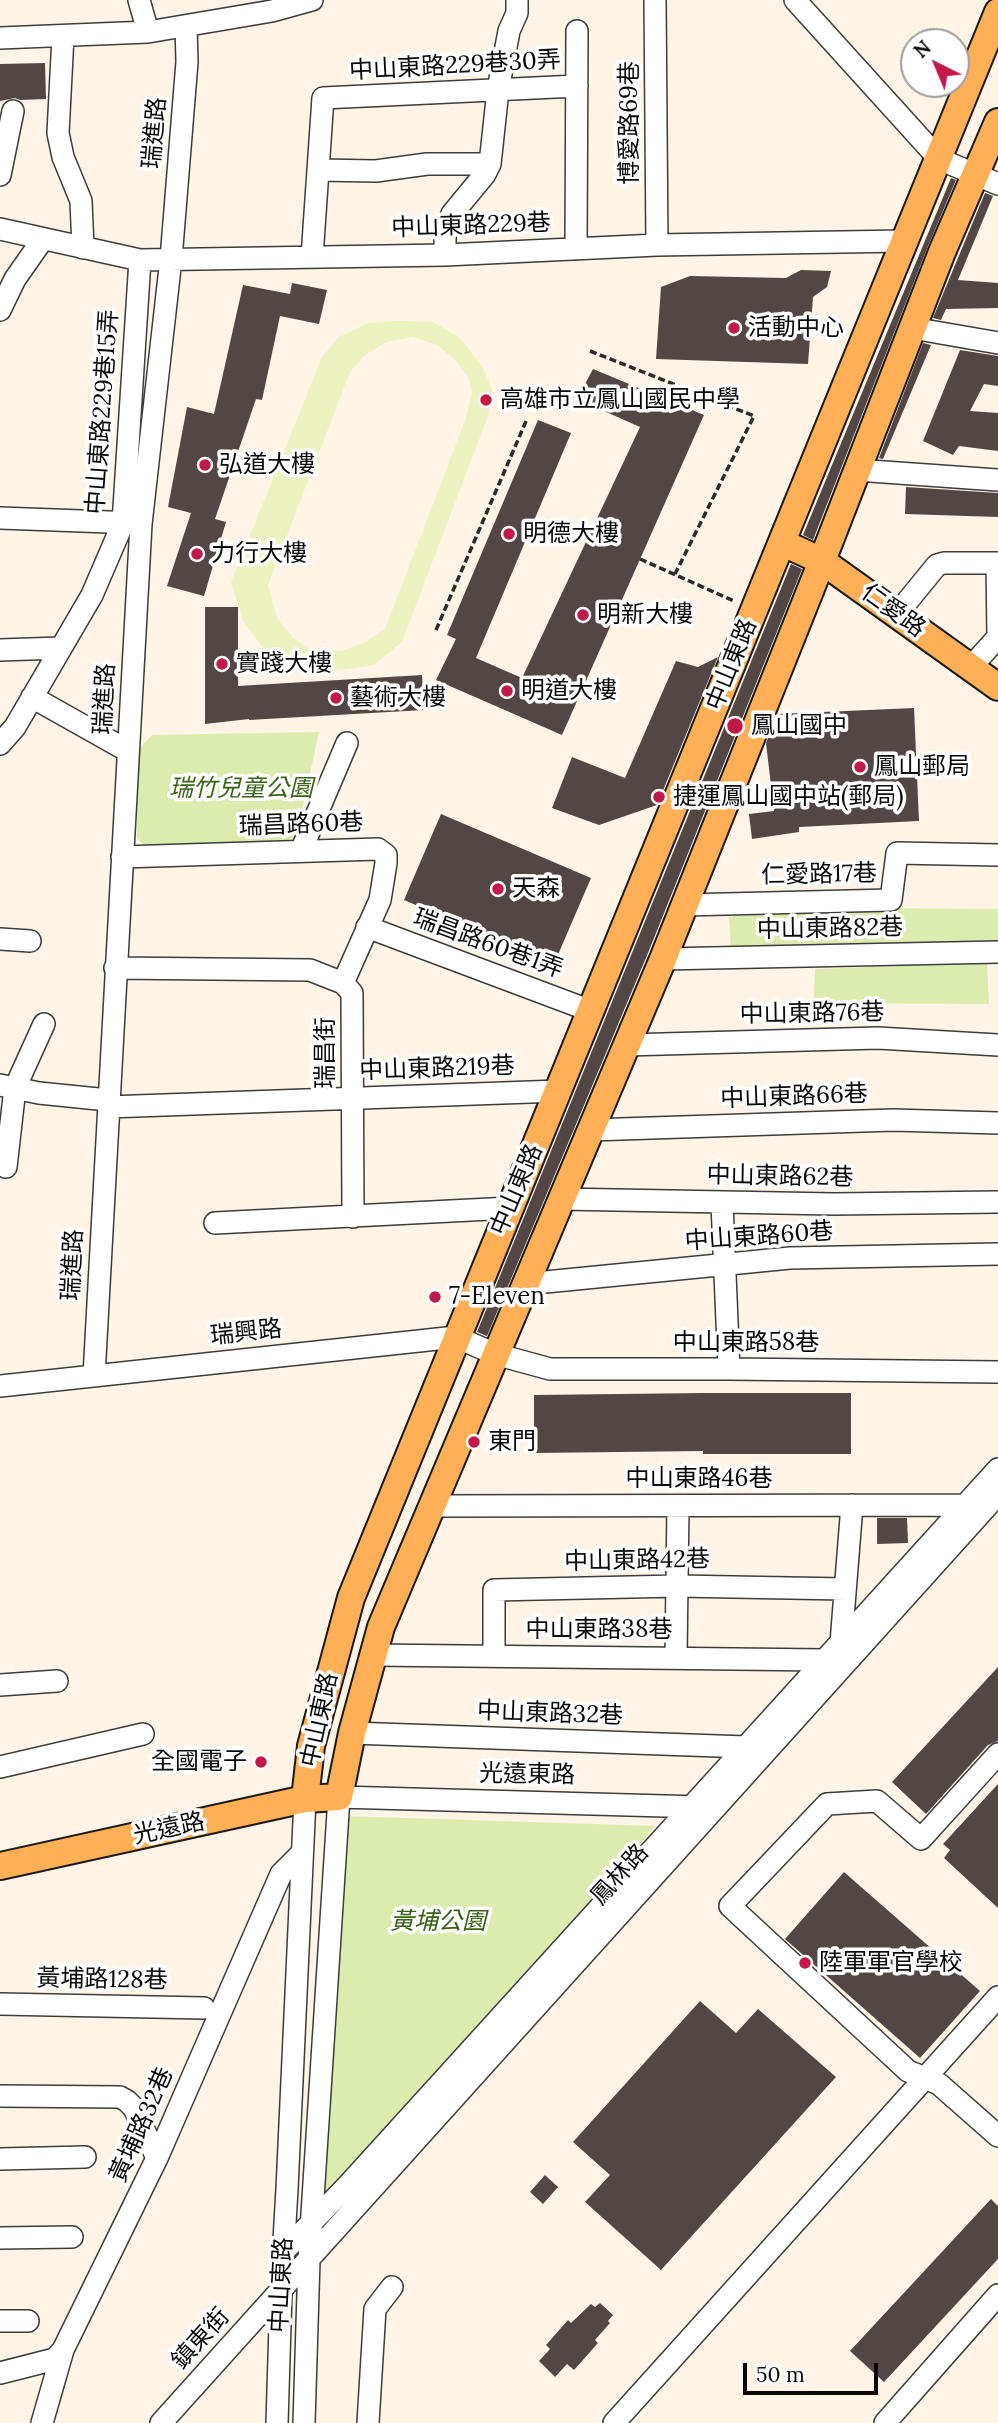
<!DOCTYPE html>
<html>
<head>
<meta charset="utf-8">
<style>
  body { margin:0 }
  #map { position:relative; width:998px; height:2423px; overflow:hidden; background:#fff4e6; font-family:Lora,serif }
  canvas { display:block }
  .north { position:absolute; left:900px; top:28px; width:70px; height:70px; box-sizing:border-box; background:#fff; border:2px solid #9d9d9d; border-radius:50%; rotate:317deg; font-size:19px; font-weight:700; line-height:28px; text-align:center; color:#090909 }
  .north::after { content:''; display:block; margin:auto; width:24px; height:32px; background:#c21948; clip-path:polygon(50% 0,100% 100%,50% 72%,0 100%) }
  .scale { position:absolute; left:743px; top:2363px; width:135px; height:32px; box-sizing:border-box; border:4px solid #090909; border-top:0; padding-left:9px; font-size:21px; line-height:24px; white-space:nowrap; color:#090909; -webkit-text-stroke:5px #fff; paint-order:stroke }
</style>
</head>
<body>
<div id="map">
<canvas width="998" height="2423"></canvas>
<div class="north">N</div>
<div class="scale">50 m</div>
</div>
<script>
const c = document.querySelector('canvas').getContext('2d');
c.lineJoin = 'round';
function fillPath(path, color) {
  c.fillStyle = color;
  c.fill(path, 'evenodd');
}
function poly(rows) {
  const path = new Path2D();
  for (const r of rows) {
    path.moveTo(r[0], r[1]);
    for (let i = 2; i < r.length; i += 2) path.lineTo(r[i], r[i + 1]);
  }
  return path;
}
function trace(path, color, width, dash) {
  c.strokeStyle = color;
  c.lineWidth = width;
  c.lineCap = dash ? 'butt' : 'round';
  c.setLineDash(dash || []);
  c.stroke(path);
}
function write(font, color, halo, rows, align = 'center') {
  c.font = font + ' Lora,"Noto Sans TC",serif';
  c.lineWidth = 7;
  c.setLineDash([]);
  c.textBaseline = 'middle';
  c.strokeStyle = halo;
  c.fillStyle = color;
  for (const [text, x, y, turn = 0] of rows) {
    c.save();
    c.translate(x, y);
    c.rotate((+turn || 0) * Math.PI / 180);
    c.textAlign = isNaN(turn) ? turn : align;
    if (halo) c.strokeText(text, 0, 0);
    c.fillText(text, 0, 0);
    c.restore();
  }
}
fillPath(poly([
  [319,732,297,833,290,843,148,850,137,838,138,750,152,735],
  [850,908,998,909,998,940,731,951,729,917],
  [987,963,989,1004,814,1003,815,969],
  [343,1816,655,1826,349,2184,312,2220]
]), '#dcebae');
fillPath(poly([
  [398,321,433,322,460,338,482,366,492,389,488,416,402,642,374,665,341,670,295,667,265,650,243,621,231,582,322,357,339,337,368,323],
  [413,337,437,345,454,359,468,376,472,392,466,418,385,629,364,643,341,651,310,649,293,638,277,618,268,585,350,372,364,356,386,342]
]), '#ecf2c0');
fillPath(poly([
  [45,63,46,99,20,100,15,98,0,101,0,64],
  [951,178,956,180,928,246,813,540,803,535],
  [985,193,993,196,958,280,998,283,998,308,946,309,941,320,933,318],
  [801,270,831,271,827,287,813,297,808,364,656,359,661,287,690,276,786,278],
  [292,283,327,290,319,324,280,316,262,400,256,399,215,519,226,522,204,596,167,586,191,513,168,507,187,407,214,414,243,285,290,294],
  [923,343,931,345,883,459,879,458],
  [960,350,998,356,998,386,984,384,970,411,998,413,998,451,959,446,953,455,923,441],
  [593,369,704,415,562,735,436,680,456,639,447,635,538,420,571,433,476,658,522,678,640,427,577,399],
  [906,487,998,493,998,517,905,514],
  [791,564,802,569,648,953,487,1336,477,1332],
  [205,607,238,607,238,686,422,675,424,710,249,720,249,719,205,724],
  [718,657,657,805,599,825,552,808,572,757,625,778,676,661,698,667],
  [914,708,919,821,799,827,799,832,752,839,749,814,774,811,766,743,778,714],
  [441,814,591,878,554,964,404,900],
  [704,1393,851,1393,851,1454,703,1454,703,1451,534,1453,534,1395],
  [877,1518,907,1518,908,1543,877,1544],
  [998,1667,998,1741,988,1745,926,1814,892,1782],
  [998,1784,998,1908,944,1858,950,1850,943,1844],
  [844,1872,980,1991,920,2058,785,1939],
  [700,2001,736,2033,758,2009,836,2077,661,2270,585,2202,610,2175,573,2142],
  [545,2175,558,2187,543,2204,530,2192],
  [991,2199,998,2206,998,2259,884,2382,850,2351],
  [600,2303,613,2315,608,2321,610,2323,595,2340,598,2343,574,2370,567,2364,555,2377,539,2361,550,2349,546,2345,568,2320,571,2323,591,2304,595,2307]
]), '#534745');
const minor = poly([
  [139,0,148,32],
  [655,0,657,245],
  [795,0,939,159,998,184],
  [63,36,58,133,63,157,81,201,83,248],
  [0,38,148,32,272,11,312,0],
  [318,170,376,171,427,164,490,164],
  [0,175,13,111],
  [0,229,140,260,445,255,657,245,903,241],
  [576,249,577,31],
  [445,255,445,231,452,214,485,174,490,164,498,90,509,31,517,13,517,0],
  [312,257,323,98,577,86],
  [0,310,15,279,43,239],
  [912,328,998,343],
  [856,470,998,480],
  [0,518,136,523],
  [997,563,998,637],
  [897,614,937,565,944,563,998,563],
  [0,650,60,648],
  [971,667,998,637],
  [32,697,128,751],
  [0,744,15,727,92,595,123,523,140,260],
  [301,851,347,743],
  [122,857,378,849,386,855,386,863,380,900,343,983],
  [684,905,891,900,897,853,998,855],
  [367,927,591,1011],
  [0,939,30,941],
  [663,959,998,952],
  [115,968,310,970,343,983,352,993,353,1217],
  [627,1045,878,1038,998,1045],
  [0,1085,39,1093,108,1100],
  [108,1107,559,1091],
  [591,1130,893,1120,998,1123],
  [6,1167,15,1088,44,1024],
  [561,1199,833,1204,998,1202],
  [722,1203,729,1369],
  [215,1223,510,1208],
  [525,1284,790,1258,998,1254],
  [94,1376,141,524,171,259,187,62,186,26],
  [0,1386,456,1337,495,1354,550,1369,729,1369,998,1372],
  [432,1506,965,1505],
  [841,1643,852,1505],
  [372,1655,825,1660],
  [494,1656,494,1590,677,1586,845,1589],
  [676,1657,678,1506],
  [0,1685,57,1681],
  [352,1733,746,1747],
  [998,1754,921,1839,877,1801,827,1804,730,1906,908,2071,939,2084,998,2136],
  [0,1767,143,1734],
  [0,2004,204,2008],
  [0,2096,120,2097,127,2101,134,2108,157,2158],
  [0,2159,85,2157],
  [0,2238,72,2237],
  [284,2251,349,2184,998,1469],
  [0,2321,28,2321],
  [0,2373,55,2359,63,2350],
  [42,2423,63,2350,157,2158,281,1874,301,1854],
  [161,2423,998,1494],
  [277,2423,281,2292,287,2189,305,1799],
  [304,2423,309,2260,339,1797,701,1807],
  [368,2423,375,2309,392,2287],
  [614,2423,998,1997],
  [885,2423,998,2295]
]);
const major = poly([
  [783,543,822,561,998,687],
  [305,1799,311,1746,351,1598,998,12],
  [0,1866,305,1799,339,1797,352,1733,381,1627,663,959,822,561,942,252,998,122]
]);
trace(minor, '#3c3c3c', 24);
trace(major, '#1a1a1a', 30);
trace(poly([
  [590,351,754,416,675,574],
  [640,559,734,601],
  [436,630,527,419]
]), '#2b2b2b', 3.5, [7, 3.5]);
trace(minor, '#fff', 21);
trace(major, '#ffaf56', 26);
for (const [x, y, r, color] of [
  [734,328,7,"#c21948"],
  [486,400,7,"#c21948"],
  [205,465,7,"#c21948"],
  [509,534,7,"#c21948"],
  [197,554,7,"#c21948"],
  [583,615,7,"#c21948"],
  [222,664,7,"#c21948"],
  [507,691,7,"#c21948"],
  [336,698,7,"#c21948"],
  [735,726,9,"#c21948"],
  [860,767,7,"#c21948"],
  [659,797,7,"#c21948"],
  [498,889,7,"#c21948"],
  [435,1297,7,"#c21948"],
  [474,1442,7,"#c21948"],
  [261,1762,7,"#c21948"],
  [805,1963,7,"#c21948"]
]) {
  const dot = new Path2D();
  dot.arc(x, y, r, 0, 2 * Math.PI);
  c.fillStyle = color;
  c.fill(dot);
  trace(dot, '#fff', 2.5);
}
write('24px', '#090909', '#fff', [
  ["中山東路229巷30弄",455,66,-3],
  ["博愛路69巷",630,123,-90],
  ["瑞進路",155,133,-85],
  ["中山東路229巷",471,226,-2],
  ["中山東路229巷15弄",103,412,-86],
  ["仁愛路",893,611,36],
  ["中山東路",732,665,-68],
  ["瑞進路",105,699,-87],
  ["瑞昌路60巷",301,825,-2],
  ["仁愛路17巷",819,875,-1],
  ["中山東路82巷",830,929,-1],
  ["瑞昌路60巷1弄",488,944,20],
  ["中山東路76巷",812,1014,-1],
  ["瑞昌街",326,1053,-90],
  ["中山東路219巷",437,1069,-2],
  ["中山東路66巷",794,1097,-2],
  ["中山東路62巷",780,1177,1],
  ["中山東路",517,1190,-67],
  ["中山東路60巷",759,1237,-4],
  ["瑞進路",73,1265,-87],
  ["瑞興路",246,1333,-6],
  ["中山東路58巷",746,1343],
  ["中山東路46巷",699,1479],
  ["中山東路42巷",637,1561,-1],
  ["中山東路38巷",599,1630],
  ["中山東路32巷",550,1714,2],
  ["中山東路",320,1720,-78],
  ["光遠東路",527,1775,1],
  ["光遠路",169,1829,-12],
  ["鳳林路",620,1875,-48],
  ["黃埔路128巷",102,1980,1],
  ["黃埔路32巷",142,2125,-66],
  ["中山東路",282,2285,-87],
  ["鎮東街",201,2339,-48]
]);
write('24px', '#090909', '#fff', [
  ["活動中心",748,328],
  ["高雄市立鳳山國民中學",500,400],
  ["弘道大樓",219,465],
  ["明德大樓",523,534],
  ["力行大樓",211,554],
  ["明新大樓",597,615],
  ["實踐大樓",236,664],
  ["明道大樓",521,691],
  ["藝術大樓",350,698],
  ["鳳山國中",751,726],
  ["鳳山郵局",874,767],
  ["捷運鳳山國中站(郵局)",673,797],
  ["天森",512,889],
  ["7-Eleven",449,1297],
  ["東門",488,1442],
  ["全國電子",247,1762,"right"],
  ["陸軍軍官學校",819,1963]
], 'left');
write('italic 24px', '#396417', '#fff', [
  ["瑞竹兒童公園",241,789],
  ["黃埔公園",438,1922]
]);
</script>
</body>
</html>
